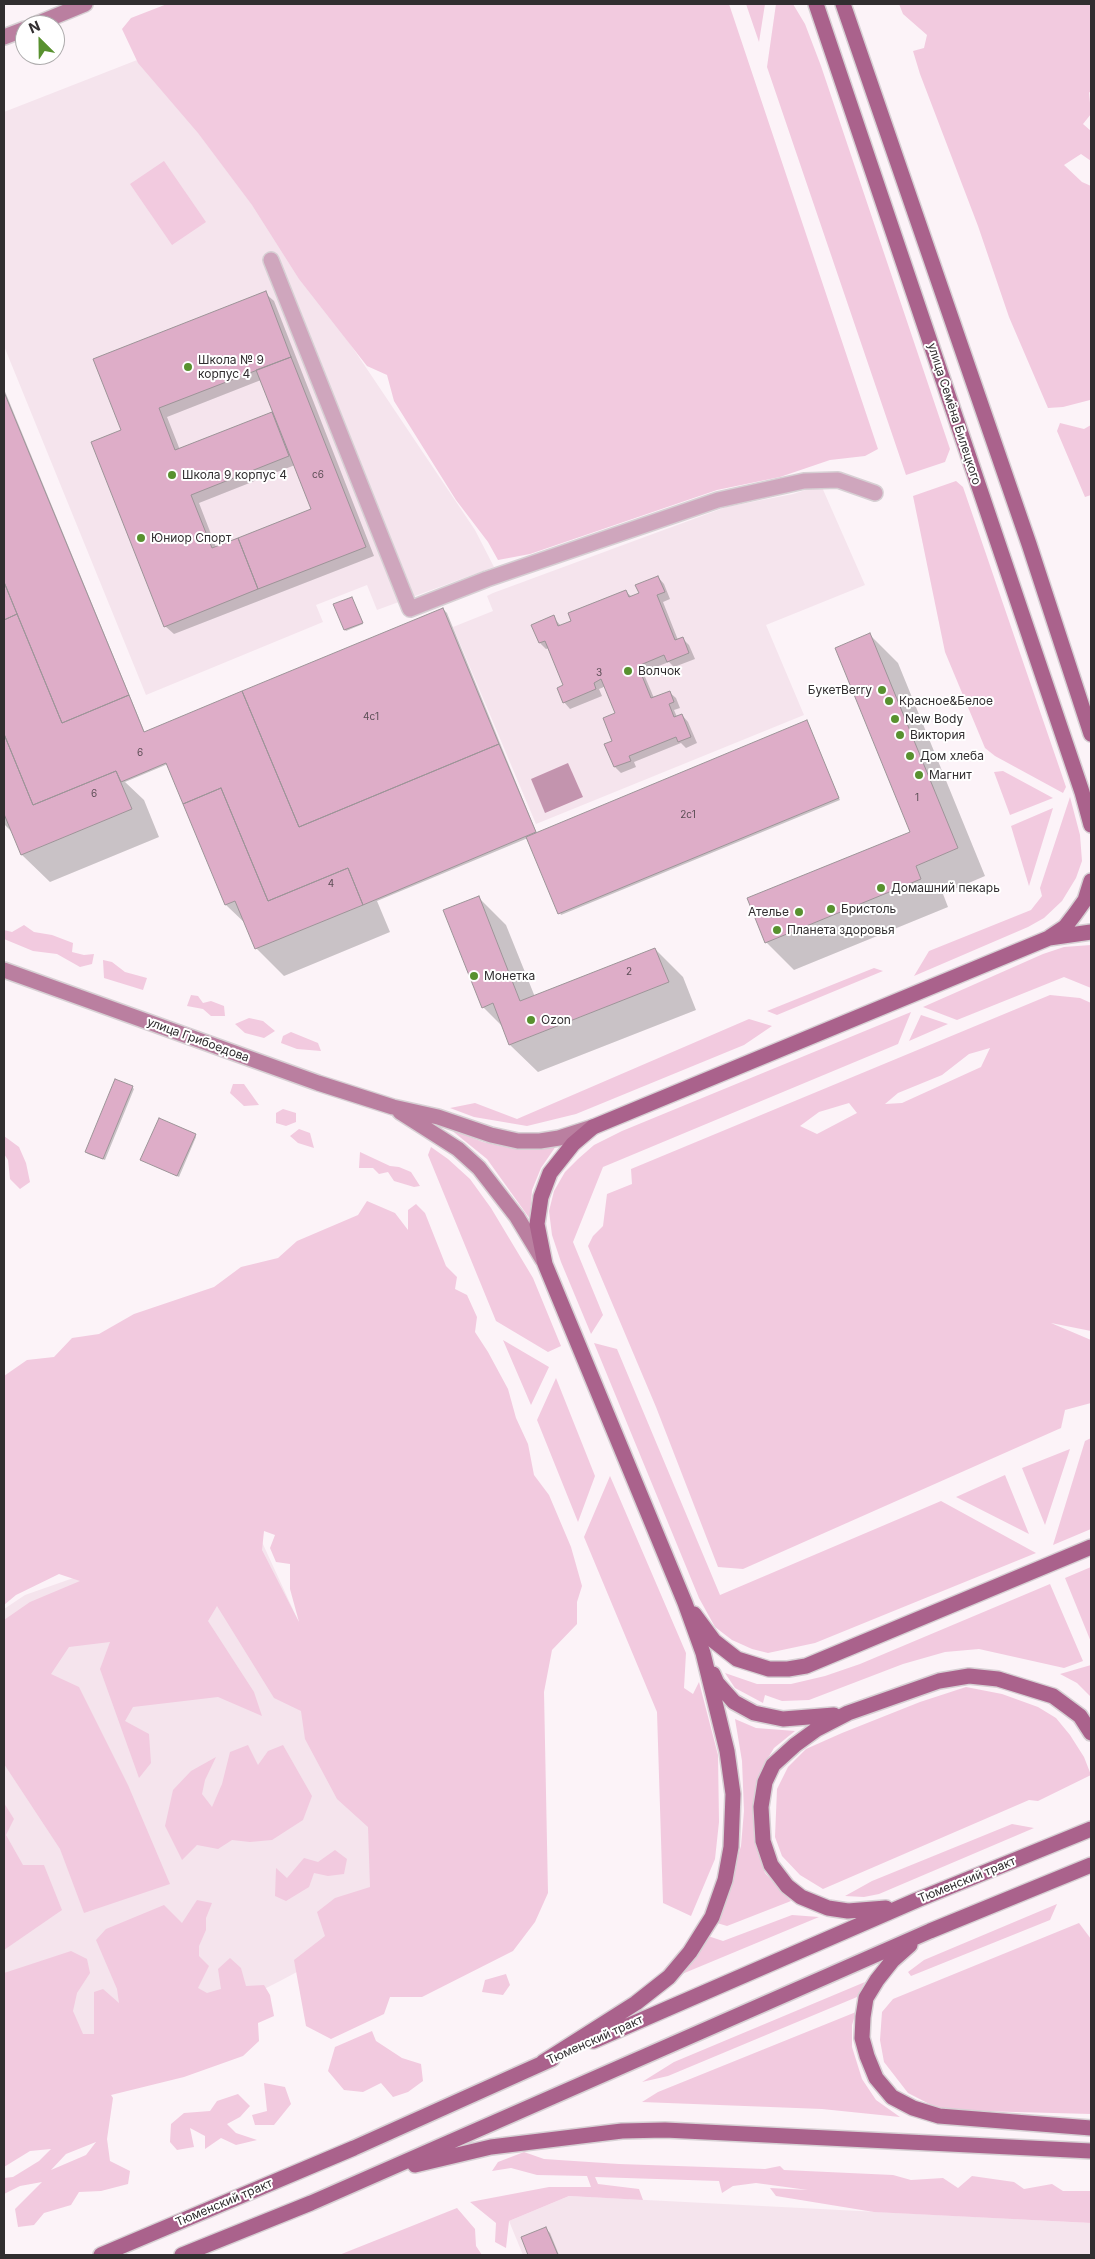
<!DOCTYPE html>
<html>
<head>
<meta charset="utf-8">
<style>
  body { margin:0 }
  #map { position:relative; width:1095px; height:2259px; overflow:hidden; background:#fcf3f8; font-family:Inter,sans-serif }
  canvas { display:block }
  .frame { position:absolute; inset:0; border:5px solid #312e30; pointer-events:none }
  .north { position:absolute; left:15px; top:15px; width:50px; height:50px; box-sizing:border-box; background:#fff; border:1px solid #adabac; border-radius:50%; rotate:337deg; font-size:14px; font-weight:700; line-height:20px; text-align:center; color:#312e30 }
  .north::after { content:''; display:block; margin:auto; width:18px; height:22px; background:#58912f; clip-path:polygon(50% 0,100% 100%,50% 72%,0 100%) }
</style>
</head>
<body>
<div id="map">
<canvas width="1095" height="2259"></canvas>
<div class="frame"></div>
<div class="north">N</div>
</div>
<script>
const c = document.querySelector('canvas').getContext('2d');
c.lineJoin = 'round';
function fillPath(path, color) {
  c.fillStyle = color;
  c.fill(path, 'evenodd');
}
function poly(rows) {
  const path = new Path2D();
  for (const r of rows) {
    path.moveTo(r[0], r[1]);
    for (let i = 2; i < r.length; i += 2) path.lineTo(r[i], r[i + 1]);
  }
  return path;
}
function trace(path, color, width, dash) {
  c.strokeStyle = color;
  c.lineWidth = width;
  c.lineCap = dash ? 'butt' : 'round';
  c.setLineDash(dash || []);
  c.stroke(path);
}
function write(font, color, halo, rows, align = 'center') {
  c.font = font + ' Inter,sans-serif';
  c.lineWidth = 4;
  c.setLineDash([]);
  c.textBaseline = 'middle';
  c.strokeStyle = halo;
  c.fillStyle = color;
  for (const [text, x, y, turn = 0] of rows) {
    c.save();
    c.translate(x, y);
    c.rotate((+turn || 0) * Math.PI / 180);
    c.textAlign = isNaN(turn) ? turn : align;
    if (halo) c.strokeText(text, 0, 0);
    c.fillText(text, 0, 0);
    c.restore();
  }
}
fillPath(poly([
  [155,53,475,530,494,567,377,610,367,585,316,605,323,622,146,695,4,346,4,112],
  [821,485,865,585,766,625,804,715,536,824,453,627,493,611,487,596,493,593,726,507,793,494],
  [250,1516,302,1629,417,1908,280,1981,4,2121,4,1609,25,1595],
  [569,2196,1091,2223,1091,2255,523,2255,509,2221]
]), '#f5e4ed');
fillPath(poly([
  [167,4,729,4,878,449,865,456,830,460,780,477,717,490,530,554,498,560,488,542,456,500,394,401,387,375,367,366,299,279,252,205,198,133,138,63,122,29,131,18],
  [746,4,765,4,759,42],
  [776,4,793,4,805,24,821,66,950,449,945,462,906,475,767,67],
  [899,4,1091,4,1091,93,1089,92,1091,114,1083,124,1091,131,1091,161,1081,154,1064,165,1082,182,1091,186,1090,400,1063,407,1048,408,1009,317,978,226,920,74,913,51,924,48,927,35,903,14],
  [164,161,206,222,172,245,130,184],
  [1060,423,1084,429,1091,425,1091,495,1085,497,1057,431],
  [956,481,963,487,1066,787,1063,793,995,756,985,748,945,652,913,496],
  [1003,771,1053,798,1010,815,994,772],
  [1070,797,1080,835,1082,861,1076,878,1062,901,1044,918,1028,927,914,976,929,951,1031,910,1042,896,1040,888],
  [1053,808,1029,886,1011,826],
  [24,925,34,932,52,935,73,943,72,952,84,955,94,954,92,964,80,967,57,954,33,951,4,939,4,930,12,932],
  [1091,945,1091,988,1064,977,957,1020,923,1007,1043,954,1064,947],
  [103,960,112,962,125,972,147,978,143,990,104,978],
  [874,968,883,971,777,1015,767,1011],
  [191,995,198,996,203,1003,211,1001,224,1006,225,1016,211,1016,203,1009,187,1006],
  [1050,995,1080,998,1091,1003,1091,1331,1051,1323,1091,1340,1091,1403,1065,1410,1061,1428,743,1569,718,1567,656,1407,588,1246,593,1236,603,1226,607,1194,632,1184,631,1169],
  [990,1048,981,1067,902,1103,885,1104,898,1093,942,1075,969,1054],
  [849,1103,857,1113,817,1134,800,1126,819,1112],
  [911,1012,898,1044,603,1167,573,1242,603,1315,591,1334,561,1262,552,1235,549,1211,554,1191,565,1172,578,1159,594,1145,622,1131],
  [921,1015,948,1024,909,1041],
  [249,1018,263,1021,275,1031,264,1038,245,1033,235,1024],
  [749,1019,772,1026,744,1045,576,1114,527,1126,474,1117,450,1108,475,1103,517,1119],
  [291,1032,318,1043,321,1051,297,1049,281,1043,283,1036],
  [233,1084,244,1084,259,1105,244,1106,230,1093],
  [283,1109,296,1113,296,1122,286,1126,276,1123,276,1113],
  [299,1129,310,1133,314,1148,298,1143,290,1136],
  [450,1129,483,1142,515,1149,535,1150,556,1146,541,1168,532,1190,530,1219,487,1159],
  [4,1136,19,1147,26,1163,30,1182,20,1189,10,1179,8,1160,4,1154],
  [431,1147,448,1159,470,1179,491,1208,533,1278,561,1346,548,1352,496,1321,428,1155],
  [360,1152,390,1166,399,1167,411,1172,420,1186,414,1187,394,1181,388,1172,379,1174,373,1168,359,1168],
  [367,1201,395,1213,408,1230,408,1210,416,1204,425,1213,446,1266,457,1277,455,1289,467,1295,477,1317,475,1332,488,1352,508,1389,516,1418,528,1444,534,1475,549,1495,571,1547,582,1586,577,1602,577,1624,552,1650,544,1692,548,1893,535,1922,513,1951,422,1997,390,1997,384,2014,331,2039,306,2026,294,1960,325,1936,317,1912,335,1898,370,1887,368,1827,337,1799,305,1739,301,1711,274,1698,217,1606,208,1621,254,1692,262,1716,218,1697,133,1707,125,1721,149,1734,151,1763,139,1778,100,1669,110,1642,69,1647,51,1674,79,1687,128,1785,170,1884,84,1913,60,1849,4,1764,4,1620,30,1602,80,1581,59,1574,16,1595,4,1605,4,1376,27,1360,54,1357,72,1338,99,1334,134,1314,214,1287,241,1267,278,1258,297,1241,358,1215],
  [264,1531,275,1535,270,1548,276,1562,290,1564,290,1589,299,1622,262,1550],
  [503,1340,549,1367,531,1405],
  [594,1343,617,1349,720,1595,941,1501,1036,1553,815,1643,768,1653,752,1649,732,1640,715,1627,699,1598],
  [556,1378,595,1476,578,1522,537,1420],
  [1091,1438,1091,1529,1053,1545,1085,1441],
  [1070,1449,1045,1525,1022,1468],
  [1005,1475,1029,1534,956,1497],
  [610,1476,686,1653,684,1688,693,1694,699,1682,718,1755,719,1822,715,1859,691,1916,663,1903,657,1712,584,1537],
  [1091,1567,1091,1642,1065,1578],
  [1050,1584,1083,1661,1064,1668,979,1649,945,1652,903,1664,809,1700,782,1701,765,1695,763,1703,735,1688,725,1673,757,1684,791,1684,825,1676,860,1664],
  [1091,1665,1091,1697,1077,1683,1060,1674],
  [966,1687,1002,1694,1038,1707,1056,1718,1070,1735,1084,1757,1091,1775,1038,1801,1029,1800,823,1889,800,1875,782,1856,775,1837,777,1789,788,1767,806,1749,842,1733,920,1702],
  [735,1719,756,1728,795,1731,774,1748,762,1768,754,1800,754,1828,757,1850,765,1873,791,1901,727,1926,717,1923,741,1846,744,1811,742,1761],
  [248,1745,258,1765,268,1751,283,1745,312,1796,303,1820,272,1840,250,1842,232,1840,218,1849,197,1845,182,1860,165,1826,173,1790,191,1771,216,1757,205,1780,202,1794,212,1807,222,1784,230,1752],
  [4,1803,14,1819,6,1835,23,1865,44,1865,62,1910,4,1950],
  [1012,1824,1034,1828,879,1894,864,1897,845,1896,872,1881],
  [335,1850,347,1859,344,1874,328,1876,314,1873,309,1887,286,1901,275,1896,276,1868,287,1878,304,1858,318,1862],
  [197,1900,212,1903,206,1918,206,1930,199,1946,199,1956,209,1966,198,1988,207,1993,221,1989,218,1969,230,1958,241,1968,246,1986,264,1985,270,1995,274,2016,258,2023,259,2041,243,2056,184,2077,111,2095,113,2098,107,2139,110,2161,130,2171,128,2184,101,2191,79,2192,71,2205,44,2213,34,2225,18,2227,15,2209,42,2182,20,2186,4,2194,4,2178,13,2177,39,2161,51,2149,30,2151,4,2167,4,1973,71,1951,87,1959,90,1973,77,1993,73,2011,83,2034,94,2034,94,1992,103,1989,119,2003,117,1989,96,1940,106,1929,164,1905,182,1923],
  [96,2142,86,2155,51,2170,66,2154],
  [1057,1904,1050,1920,911,1976,908,1972,924,1960],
  [792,1915,819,1917,682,1974,696,1958,708,1936,723,1941],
  [1079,1923,1091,1939,1091,2114,941,2110,908,2093,884,2062,880,2040,882,2012,893,1999],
  [506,1974,510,1985,503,1995,482,1992,485,1980],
  [865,1982,857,1997,668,2076,642,2082,674,2062],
  [856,2012,852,2025,852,2047,862,2079,876,2100,900,2117,822,2109,642,2102,658,2092],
  [372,2031,376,2041,402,2058,421,2064,423,2081,408,2092,393,2097,381,2083,363,2092,344,2090,328,2071,335,2047],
  [264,2083,285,2087,291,2104,274,2125,255,2125,252,2115,267,2111],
  [238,2094,250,2106,240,2117,227,2124,236,2133,257,2140,236,2145,221,2138,205,2149,205,2136,190,2128,194,2147,177,2150,170,2142,171,2124,184,2113,210,2111,217,2101],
  [524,2152,544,2159,619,2164,765,2169,780,2166,784,2170,893,2175,911,2180,943,2178,958,2188,972,2176,1014,2182,1024,2189,1052,2184,1063,2191,1091,2191,1091,2223,874,2212,776,2196,770,2188,808,2190,756,2183,733,2186,722,2193,719,2181,595,2177,598,2184,639,2189,643,2200,569,2196,509,2221,506,2248,495,2242,496,2223,470,2202,549,2187,591,2187,587,2176,537,2175,511,2168,492,2171,498,2162],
  [457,2208,475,2229,476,2246,482,2255,339,2255]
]), '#f2cadf');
fillPath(poly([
  [568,763,583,797,545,813,531,779]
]), '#c394ae');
fillPath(poly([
  [265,293,274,301,374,556,174,634,165,626,123,431],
  [261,380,274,412,180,450,167,417],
  [295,465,312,510,216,547,199,503],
  [4,389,145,733,443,609,447,613,537,834,807,722,840,800,561,915,528,838,377,901,390,932,284,976,256,948,247,925,226,905,168,764,125,782,144,800,159,837,50,882,22,855,13,833,4,824],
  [658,577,664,584,670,599,663,602,678,640,682,638,689,645,695,659,674,667,669,662,643,672,654,698,669,692,676,698,680,708,674,710,677,717,682,715,688,722,697,743,686,748,681,743,634,762,636,767,621,773,615,767,606,745,614,741,617,713,606,686,599,689,602,696,570,709,564,702,565,686,549,648,546,649,540,643,533,625,553,617,561,626,625,591,632,597,640,594],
  [352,598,363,624,346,631,345,630],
  [870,635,898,663,985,876,943,894,948,907,794,970,766,942,911,832],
  [478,897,506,925,535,997,655,949,683,977,696,1010,538,1072,510,1045,504,1028,483,1007],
  [132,1087,134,1089,105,1160,88,1154,86,1152],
  [195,1135,196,1137,179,1177,144,1161],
  [546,2229,550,2233,559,2255,530,2255,523,2238]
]), '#0003');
const building = poly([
  [266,291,291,357,159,408,175,450,272,412,289,456,191,495,212,548,238,538,258,589,164,627,91,442,121,430,93,359,266,291],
  [291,357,366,547,258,589,238,538,311,509,256,370,291,357],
  [4,392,129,695,62,723,4,582,4,392],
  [658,576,665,592,657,595,675,640,683,637,689,653,667,662,664,655,638,666,651,698,670,691,674,702,669,704,674,717,682,714,691,737,678,742,676,737,629,756,631,761,614,767,604,744,612,741,603,718,615,713,601,679,594,683,596,689,563,703,557,688,563,685,545,641,539,643,531,625,554,615,558,626,571,621,568,613,626,590,629,597,639,593,635,585,658,576],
  [4,582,17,614,4,620,4,582],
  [352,597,363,623,344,630,333,604,352,597],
  [443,608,499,744,299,827,242,691,443,608],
  [17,614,62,723,129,695,144,732,242,691,299,827,499,744,536,832,363,905,348,868,268,901,221,788,183,804,166,763,121,782,116,771,33,805,4,734,4,620,17,614],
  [870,633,958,848,916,866,921,879,765,943,747,898,910,832,835,648,870,633],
  [807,720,839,798,558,914,526,837,807,720],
  [4,734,33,805,116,771,132,809,21,855,4,814,4,734],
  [221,788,268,901,348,868,363,905,255,949,235,901,225,905,183,804,221,788],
  [479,896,520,1001,655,948,669,982,509,1045,493,1003,482,1008,443,910,479,896],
  [115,1079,133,1086,103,1159,85,1152,115,1079],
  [159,1118,196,1134,177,1176,140,1160,159,1118],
  [546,2227,558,2255,528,2255,521,2237,546,2227]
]);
fillPath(building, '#deadc8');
trace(building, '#9d9498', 1);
const street = poly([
  [271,260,410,609,487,579,718,500,804,481,838,480,875,493]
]);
const secondary = poly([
  [34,25,85,4],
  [4,37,25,29],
  [4,970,318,1083,393,1107,438,1117,491,1135,518,1141,540,1141,559,1138,593,1127],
  [400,1112,458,1149,479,1168,517,1217,543,1260]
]);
const primary = poly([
  [816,4,1082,792,1091,825],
  [843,4,1029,544,1091,734],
  [1050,937,1065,927,1075,914,1085,900,1091,881],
  [694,1614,714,1641,737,1659,769,1669,788,1669,806,1666,1091,1547],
  [713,1674,717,1683,734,1702,754,1713,783,1719,834,1715],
  [886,1908,848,1911,828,1908,801,1897,787,1886,771,1865,763,1841,761,1807,765,1782,773,1765,795,1745,817,1729,848,1713,939,1681,969,1676,998,1679,1053,1696,1080,1716,1091,1733],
  [910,1945,892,1961,877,1980,866,1998,863,2017,862,2038,867,2056,876,2078,892,2097,913,2108,939,2116,1091,2128],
  [593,2041,917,1900,1091,1829],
  [543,2062,636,2003,669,1977,690,1952,712,1917,725,1880,731,1847,733,1794,727,1751,703,1653,685,1603,545,1264,537,1224,541,1197,550,1173,573,1144,593,1127,1049,938,1091,932],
  [415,2165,491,2147,622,2131,665,2130,1091,2151],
  [101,2255,354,2148,552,2059],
  [182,2255,311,2203,930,1931,1091,1865]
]);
trace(street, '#d7d0d4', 18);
trace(secondary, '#d7d0d4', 18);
trace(primary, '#d7d0d4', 18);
trace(street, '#cfa6bd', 15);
trace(secondary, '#ba7fa0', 15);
trace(primary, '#aa628c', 15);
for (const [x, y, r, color] of [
  [188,367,5,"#58912f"],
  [172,475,5,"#58912f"],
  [141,538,5,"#58912f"],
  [628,671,5,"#58912f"],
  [882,690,5,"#58912f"],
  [889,701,5,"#58912f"],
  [895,719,5,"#58912f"],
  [900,735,5,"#58912f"],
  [910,756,5,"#58912f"],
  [919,775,5,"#58912f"],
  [881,888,5,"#58912f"],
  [831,909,5,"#58912f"],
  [799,912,5,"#58912f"],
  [777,930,5,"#58912f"],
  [474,976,5,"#58912f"],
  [531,1020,5,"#58912f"]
]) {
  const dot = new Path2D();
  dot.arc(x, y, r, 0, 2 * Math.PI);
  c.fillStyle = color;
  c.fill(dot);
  trace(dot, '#fff', 2);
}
write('10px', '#5c4e56', null, [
  ["с6",318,475],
  ["3",599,673],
  ["4с1",371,717],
  ["6",140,753],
  ["6",94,794],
  ["1",917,798],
  ["2с1",688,815],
  ["4",331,884],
  ["2",629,972]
]);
write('12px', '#312e30', '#fff', [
  ["Школа № 9",198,360],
  ["корпус 4",198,374],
  ["Школа 9 корпус 4",182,475],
  ["Юниор Спорт",151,538],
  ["Волчок",638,671],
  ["БукетBerry",872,690,"right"],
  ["Красное&Белое",899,701],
  ["New Body",905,719],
  ["Виктория",910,735],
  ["Дом хлеба",920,756],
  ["Магнит",929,775],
  ["Домашний пекарь",891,888],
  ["Бристоль",841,909],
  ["Ателье",789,912,"right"],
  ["Планета здоровья",787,930],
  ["Монетка",484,976],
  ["Ozon",541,1020]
], 'left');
write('12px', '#312e30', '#fff', [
  ["улица Семёна Билецкого",954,414,72],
  ["улица Грибоедова",198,1040,20],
  ["Тюменский тракт",967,1880,-22],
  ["Тюменский тракт",595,2040,-24],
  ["Тюменский тракт",224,2203,-23]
]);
</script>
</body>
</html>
